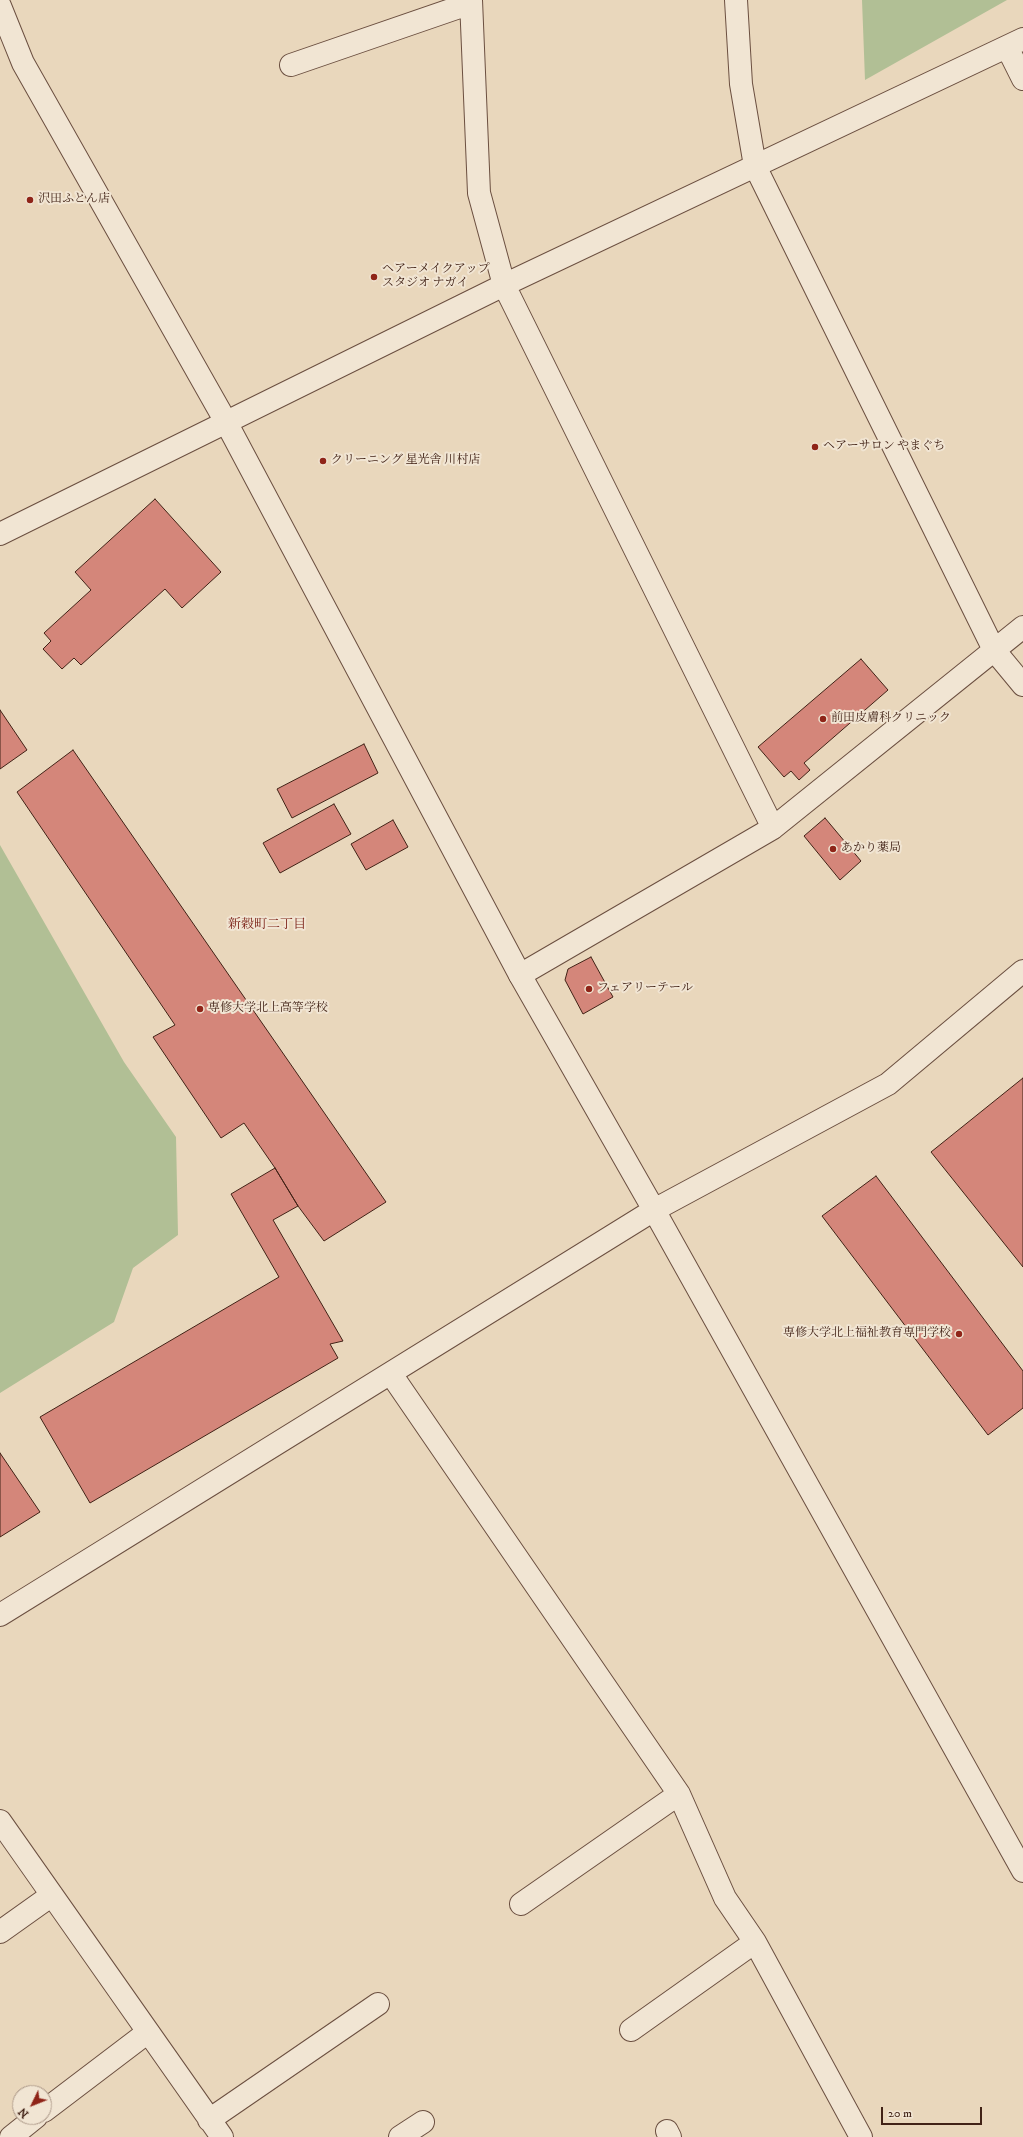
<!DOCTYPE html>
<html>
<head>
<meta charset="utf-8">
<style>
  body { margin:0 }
  #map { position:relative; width:1023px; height:2137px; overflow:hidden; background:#e9d7bc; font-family:"IM FELL DW Pica",serif }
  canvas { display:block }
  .north { position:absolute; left:12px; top:2085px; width:40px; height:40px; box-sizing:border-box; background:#f1e5d3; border:1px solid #ab9787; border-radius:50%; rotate:227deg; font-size:11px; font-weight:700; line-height:16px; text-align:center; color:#412216 }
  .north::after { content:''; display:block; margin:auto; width:14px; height:18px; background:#8f2418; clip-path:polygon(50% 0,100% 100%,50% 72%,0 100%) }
  .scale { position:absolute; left:881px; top:2107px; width:101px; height:18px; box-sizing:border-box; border:2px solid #412216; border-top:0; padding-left:5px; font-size:12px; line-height:14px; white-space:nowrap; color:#412216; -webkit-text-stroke:3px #f1e5d3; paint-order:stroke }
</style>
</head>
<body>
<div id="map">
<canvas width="1023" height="2137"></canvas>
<div class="north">N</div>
<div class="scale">20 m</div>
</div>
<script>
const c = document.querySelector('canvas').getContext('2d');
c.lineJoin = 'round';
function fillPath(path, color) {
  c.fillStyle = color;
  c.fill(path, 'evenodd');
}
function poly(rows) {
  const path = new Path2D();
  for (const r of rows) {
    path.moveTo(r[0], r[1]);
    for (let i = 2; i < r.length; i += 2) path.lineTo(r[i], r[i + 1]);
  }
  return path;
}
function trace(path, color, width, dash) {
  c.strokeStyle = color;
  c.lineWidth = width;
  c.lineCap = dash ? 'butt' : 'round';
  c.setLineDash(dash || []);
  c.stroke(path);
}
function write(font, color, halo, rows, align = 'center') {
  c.font = font + ' "IM FELL DW Pica","Noto Serif JP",serif';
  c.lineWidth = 4;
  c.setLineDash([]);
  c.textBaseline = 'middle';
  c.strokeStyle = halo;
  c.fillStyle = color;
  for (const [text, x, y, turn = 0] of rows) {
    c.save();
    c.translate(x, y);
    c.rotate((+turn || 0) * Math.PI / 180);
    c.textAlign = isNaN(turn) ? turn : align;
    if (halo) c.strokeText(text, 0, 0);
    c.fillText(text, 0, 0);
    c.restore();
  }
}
fillPath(poly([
  [862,0,1007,0,865,80],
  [0,845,124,1062,176,1137,178,1235,133,1268,114,1322,0,1393]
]), '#b1bf95');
const building = poly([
  [155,499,221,572,182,608,165,589,81,665,74,658,62,669,43,649,51,641,44,633,91,590,75,572,155,499],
  [861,659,888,690,804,763,810,770,799,780,791,771,784,777,758,747,861,659],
  [0,710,27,750,0,769,0,710],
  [364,744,378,773,292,818,277,789,364,744],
  [73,750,386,1202,324,1241,298,1206,275,1168,244,1123,221,1138,153,1037,175,1025,17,792,73,750],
  [334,804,351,834,280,873,263,843,334,804],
  [825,818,861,861,840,880,804,836,825,818],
  [393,820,408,847,366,870,351,844,393,820],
  [591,957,613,997,583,1014,565,980,568,969,591,957],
  [1023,1078,1023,1267,931,1152,1023,1078],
  [275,1168,298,1206,273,1220,343,1341,330,1344,338,1358,90,1503,40,1417,279,1277,231,1194,275,1168],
  [876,1176,1023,1371,1023,1408,988,1435,822,1216,876,1176],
  [0,1453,40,1512,0,1537,0,1453]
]);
fillPath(building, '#d4867a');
trace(building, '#412216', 1);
const minor = poly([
  [471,0,479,193,504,285,773,828],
  [736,0,741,84,755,166,994,650,1023,685],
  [1007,47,1023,79],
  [291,65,471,3],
  [0,534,504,285,1023,39],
  [520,975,773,828,1023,627],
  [391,1374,679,1794,725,1898,755,1942,861,2137],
  [0,1821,222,2137],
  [521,1904,679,1794],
  [0,1932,52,1895],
  [631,2030,755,1942],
  [44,2111,148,2032],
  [209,2120,378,2004],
  [667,2131,670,2137],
  [11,2137,36,2117],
  [400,2137,423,2122]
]);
const tertiary = poly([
  [0,6,23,63,226,422,520,975,654,1210,1023,1871],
  [0,1615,654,1210,888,1084,1023,971]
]);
trace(minor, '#6b4f40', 24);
trace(tertiary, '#6b4f40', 24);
trace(minor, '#f1e5d3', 22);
trace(tertiary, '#f1e5d3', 22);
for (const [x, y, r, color] of [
  [30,200,4,"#8f2418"],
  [374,277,4,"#8f2418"],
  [815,447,4,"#8f2418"],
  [323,461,4,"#8f2418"],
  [823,719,4,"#8f2418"],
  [833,849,4,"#8f2418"],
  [589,989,4,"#8f2418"],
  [200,1009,4,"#8f2418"],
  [959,1334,4,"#8f2418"]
]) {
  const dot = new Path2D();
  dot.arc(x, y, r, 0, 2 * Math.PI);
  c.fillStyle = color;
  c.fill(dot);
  trace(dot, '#f1e5d3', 1.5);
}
write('12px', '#412216', '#f1e5d3', [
  ["沢田ふとん店",38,200],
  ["ヘアーメイクアップ",382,270],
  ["スタジオ ナガイ",382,284],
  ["ヘアーサロン やまぐち",823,447],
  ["クリーニング 星光舎 川村店",331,461],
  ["前田皮膚科クリニック",831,719],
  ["あかり薬局",841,849],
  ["フェアリーテール",597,989],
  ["専修大学北上高等学校",208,1009],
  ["専修大学北上福祉教育専門学校",951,1334,"right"]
], 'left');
write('13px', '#7a1f14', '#f1e5d3', [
  ["新穀町二丁目",267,925]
]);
</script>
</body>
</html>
